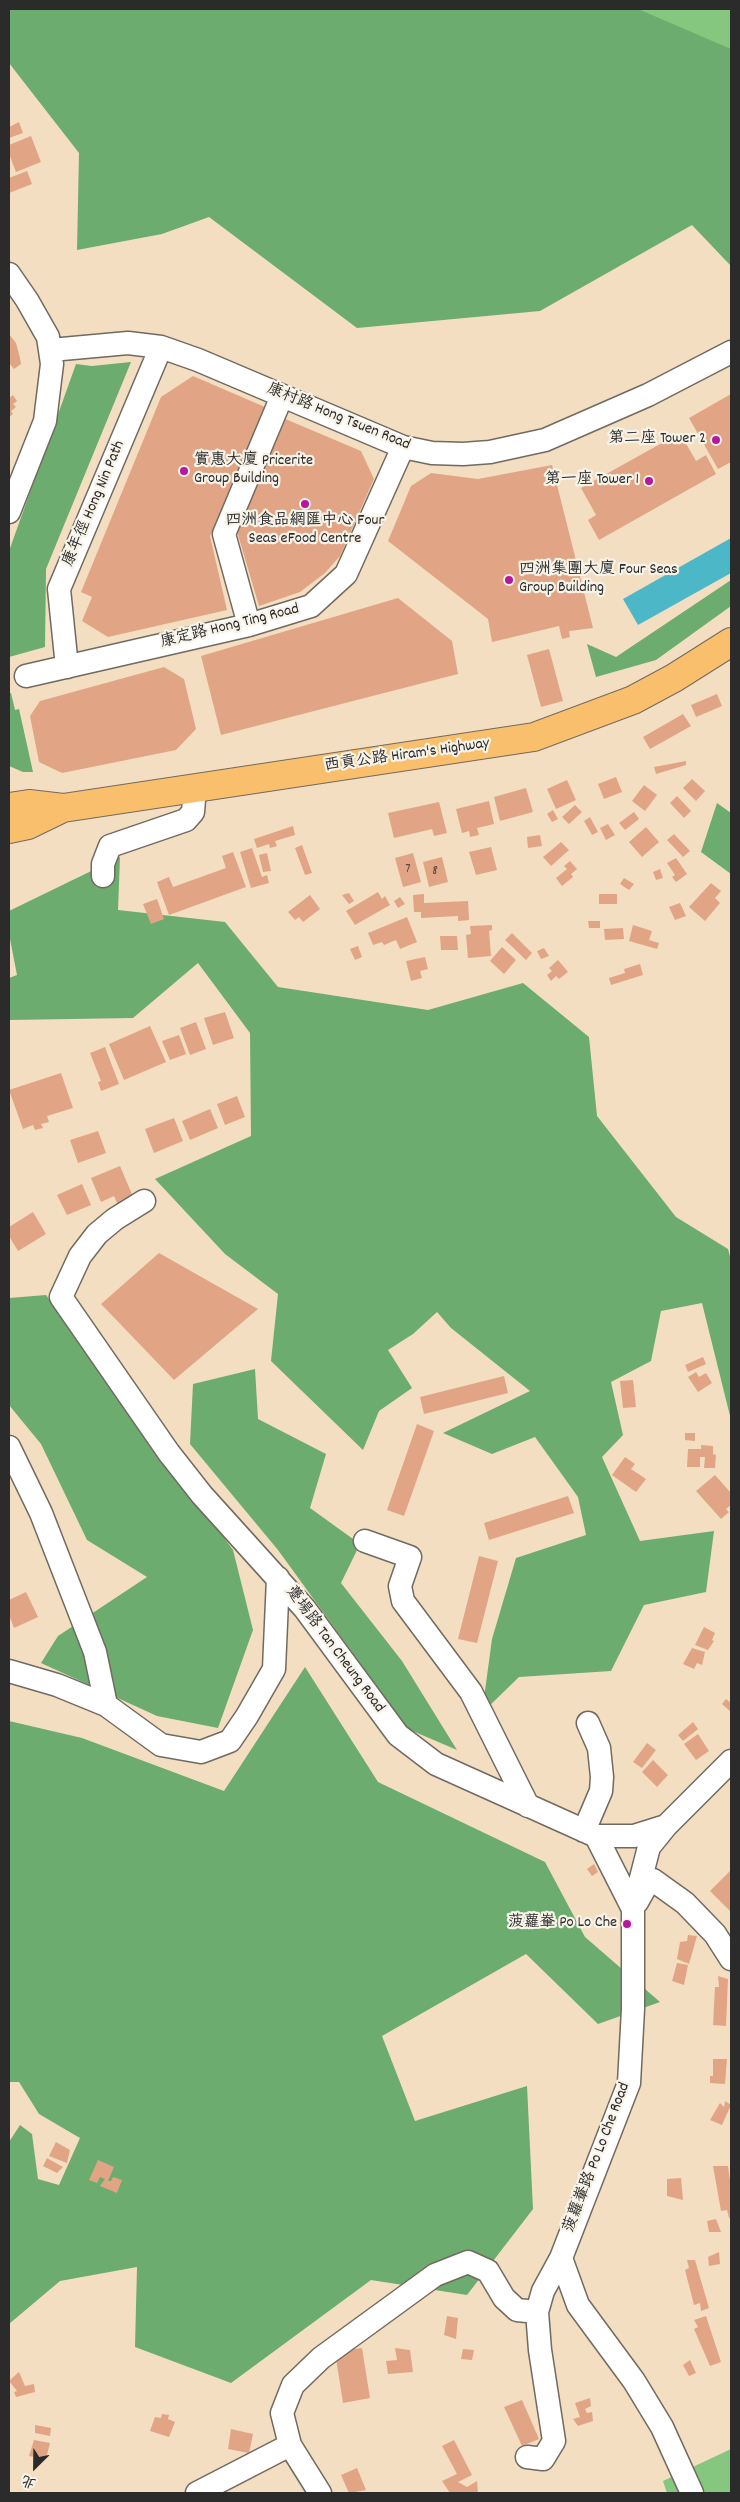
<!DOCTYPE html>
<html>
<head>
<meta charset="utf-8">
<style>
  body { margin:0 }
  #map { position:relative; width:740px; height:2502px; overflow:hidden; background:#f3dec1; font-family:Dekko,"LXGW WenKai TC",sans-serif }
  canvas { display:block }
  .frame { position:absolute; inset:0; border:10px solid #2b2b2b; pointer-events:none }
  .north { position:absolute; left:10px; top:2442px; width:50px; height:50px; -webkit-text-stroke:4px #f7f3e8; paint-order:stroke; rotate:203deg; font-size:14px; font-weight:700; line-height:20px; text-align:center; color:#2b2b2b }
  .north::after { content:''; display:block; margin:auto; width:18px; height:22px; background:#2b2b2b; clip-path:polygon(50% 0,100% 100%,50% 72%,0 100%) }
</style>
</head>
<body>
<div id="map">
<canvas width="740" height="2502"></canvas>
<div class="frame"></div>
<div class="north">北</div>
</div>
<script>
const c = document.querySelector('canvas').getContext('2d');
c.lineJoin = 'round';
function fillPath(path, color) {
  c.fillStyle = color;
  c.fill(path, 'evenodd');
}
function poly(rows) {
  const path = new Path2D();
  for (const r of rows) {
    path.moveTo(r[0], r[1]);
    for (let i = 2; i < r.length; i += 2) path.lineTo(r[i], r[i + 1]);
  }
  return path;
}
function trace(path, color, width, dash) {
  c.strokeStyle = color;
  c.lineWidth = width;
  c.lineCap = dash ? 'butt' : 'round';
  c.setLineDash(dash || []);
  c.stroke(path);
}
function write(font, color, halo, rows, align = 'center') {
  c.font = font + ' Dekko,"LXGW WenKai TC",sans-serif';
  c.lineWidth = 4.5;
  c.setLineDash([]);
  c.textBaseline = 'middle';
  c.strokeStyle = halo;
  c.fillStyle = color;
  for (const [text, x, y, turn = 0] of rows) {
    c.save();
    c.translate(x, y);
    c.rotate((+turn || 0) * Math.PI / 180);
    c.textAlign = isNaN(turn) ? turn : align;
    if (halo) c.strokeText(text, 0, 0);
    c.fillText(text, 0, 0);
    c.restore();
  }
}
fillPath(poly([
  [486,9,731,9,731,80],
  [731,2449,731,2493,667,2493,663,2481]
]), '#86c77f');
fillPath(poly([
  [9,9,638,9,731,49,731,266,692,225,540,311,357,328,209,217,162,234,77,250,79,153,9,63],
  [131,362,46,569,45,647,9,657,9,551,76,364,92,366],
  [731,580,731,606,656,660,596,677,587,644,616,657],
  [9,693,11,693,15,710,19,709,33,772,23,772,9,766],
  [717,803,731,813,731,874,701,852],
  [120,857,118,910,225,922,278,987,428,1010,523,983,589,1037,597,1116,676,1217,728,1249,731,1260,731,1420,702,1303,661,1311,651,1361,611,1382,623,1435,602,1457,640,1541,714,1531,706,1592,644,1605,611,1671,519,1677,482,1713,492,1639,516,1558,586,1535,578,1497,535,1437,492,1454,443,1433,530,1391,451,1328,437,1312,413,1334,388,1350,412,1388,379,1411,363,1450,271,1361,278,1294,225,1254,155,1179,251,1136,250,1033,198,963,133,1018,9,1020,9,978,17,975,9,934,9,911],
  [46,1295,233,1550,253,1630,218,1728,157,1716,41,1663,58,1636,147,1577,87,1540,41,1444,9,1405,9,1298],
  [255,1369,258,1419,326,1454,310,1508,360,1544,341,1583,402,1661,457,1750,408,1729,278,1550,190,1444,193,1384],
  [305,1667,378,1782,545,1862,585,1937,660,2002,598,2024,526,1954,382,2036,415,2121,527,2086,533,2209,467,2295,371,2280,231,2383,135,2347,137,2267,60,2281,9,2324,9,2142,20,2125,32,2134,38,2179,59,2185,80,2138,39,2114,19,2082,9,2082,9,1721,82,1738,224,1791]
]), '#6cac6e');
fillPath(poly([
  [731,538,731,573,638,625,623,599]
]), '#4bb7c7');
fillPath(poly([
  [19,122,23,133,9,138,9,127],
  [31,136,41,162,16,172,9,154,9,145],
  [27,171,32,184,9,193,9,178],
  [9,334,16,343,20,358,21,364,14,369,9,363],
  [193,376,265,407,210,536,227,610,108,637,82,621,92,597,81,592,161,397],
  [731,394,731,462,718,469,689,418],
  [13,395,17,401,13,404,16,407,11,411,13,414,9,417,9,398],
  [283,418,361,451,374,479,340,556,325,573,300,592,259,606,236,528],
  [680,433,696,461,706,455,716,474,599,540,588,520,596,515,581,488],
  [552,465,593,628,569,631,570,637,562,639,559,626,492,642,488,619,388,541,411,486,431,473,478,479],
  [398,598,452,641,458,674,221,735,201,656],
  [549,649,563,701,541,707,527,655],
  [164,667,184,679,196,729,176,750,62,773,39,762,30,716,40,701],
  [717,694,722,706,696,717,691,705],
  [683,714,691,726,650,749,643,737],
  [686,761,686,765,656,774,654,767],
  [616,777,622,792,604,799,598,784],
  [692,779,705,791,696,801,683,788],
  [567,780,576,800,556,809,547,789],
  [644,785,657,795,645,811,632,801],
  [526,788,533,812,500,821,494,797],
  [677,796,691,811,684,818,670,803],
  [489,801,494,824,477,828,479,835,470,837,469,831,462,833,456,809],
  [439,802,447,833,434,836,432,829,394,838,388,813],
  [575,805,582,812,569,824,562,817],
  [553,810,558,819,552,822,547,814],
  [634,812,639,819,625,830,619,823],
  [590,817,598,832,592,835,584,821],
  [608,824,615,835,606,840,600,828],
  [293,826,295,835,275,841,277,846,270,848,269,844,257,848,254,839],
  [646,827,659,842,642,857,629,842],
  [674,834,690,851,683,857,667,840],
  [540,835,542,846,528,848,527,837],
  [561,842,569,850,551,866,543,857],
  [302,845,312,873,305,875,295,848],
  [491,847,497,870,476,875,469,852],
  [252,848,262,877,267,875,269,883,251,888,240,852],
  [233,852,246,887,169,915,157,882,169,877,173,887,226,868,222,856],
  [267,853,271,871,263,872,259,855],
  [413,853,421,882,403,887,395,858],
  [442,857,448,882,429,887,423,862],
  [676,858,687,874,676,882,672,877,675,875,667,863],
  [570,861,577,869,571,874,573,877,562,886,556,878,567,869,564,866],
  [660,869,663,878,656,880,653,872],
  [624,878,634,884,629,890,620,884],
  [711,883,721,891,715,898,720,903,705,921,689,907],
  [378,892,382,899,385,896,390,905,355,925,346,911],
  [349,893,354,901,349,904,342,895],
  [424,894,424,903,468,901,469,920,458,921,458,916,421,918,421,912,414,912,413,895],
  [599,894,617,894,617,904,599,904],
  [310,895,320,909,303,922,299,917,295,920,288,912],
  [400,897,405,904,398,908,394,901],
  [157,899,164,919,151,924,143,904],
  [680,903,686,916,675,920,669,907],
  [407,917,417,942,400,949,396,940,384,945,382,942,373,945,368,933],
  [588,921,600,921,600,928,589,928],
  [492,925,492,930,489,931,491,956,468,958,466,935,471,934,470,926],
  [633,925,652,931,649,940,659,943,657,949,629,941],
  [623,928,624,939,605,940,604,929],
  [512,933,532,953,526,960,505,940],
  [440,936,457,936,458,950,441,950],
  [358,946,362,957,355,960,350,949],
  [502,947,516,960,504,974,490,961],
  [544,948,549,956,541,959,537,951],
  [425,957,428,969,420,971,422,978,411,981,406,961],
  [558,960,568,972,559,979,556,976,551,981,547,975,552,971,549,968],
  [640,964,643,975,611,985,609,978,625,973,624,969],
  [225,1012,234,1038,213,1045,204,1018],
  [196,1022,206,1049,190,1055,180,1028],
  [150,1026,166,1062,124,1080,109,1044],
  [179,1035,186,1054,170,1060,162,1041],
  [105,1047,119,1084,101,1091,98,1082,101,1081,90,1053],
  [61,1073,73,1108,47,1116,49,1122,41,1124,43,1128,35,1130,33,1125,23,1129,9,1090],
  [237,1096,245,1117,225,1125,217,1104],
  [210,1109,218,1128,190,1140,182,1121],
  [174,1118,183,1141,154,1153,145,1129],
  [98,1131,106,1153,78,1163,70,1140],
  [120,1166,134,1199,118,1205,114,1196,101,1202,91,1178],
  [82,1184,91,1205,67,1215,57,1195],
  [33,1212,46,1234,18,1251,9,1236,9,1227],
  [159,1253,258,1309,174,1380,101,1304],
  [703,1357,706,1364,688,1372,685,1365],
  [696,1372,699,1377,706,1373,712,1383,698,1392,688,1377],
  [504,1376,508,1393,424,1414,420,1397],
  [633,1380,636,1407,623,1408,620,1381],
  [417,1424,434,1431,404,1516,387,1510],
  [685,1433,695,1433,695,1441,685,1440],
  [701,1445,713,1446,713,1454,716,1455,715,1468,704,1468,705,1457,700,1457,700,1467,687,1467,688,1449,701,1449],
  [625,1457,635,1464,631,1469,646,1479,636,1492,612,1475],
  [715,1475,731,1493,731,1505,726,1509,729,1512,721,1519,696,1491],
  [568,1496,574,1513,489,1540,484,1523],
  [479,1556,498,1561,477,1643,458,1639],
  [26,1592,38,1617,14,1628,9,1615,9,1600],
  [704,1627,715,1633,712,1640,714,1641,708,1650,695,1645],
  [692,1648,705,1652,702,1665,697,1663,694,1669,683,1664],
  [726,1699,731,1703,731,1712,722,1704],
  [693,1722,698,1729,683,1741,678,1735],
  [698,1734,709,1751,696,1760,684,1744],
  [647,1743,656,1750,642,1768,633,1762],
  [653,1760,668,1775,657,1787,642,1772],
  [594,1864,598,1872,592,1876,587,1869],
  [731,1870,731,1912,710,1891],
  [688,1935,697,1936,689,1964,677,1959,680,1942,687,1941],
  [677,1963,688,1965,684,1985,672,1981],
  [718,1976,728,1979,726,2026,713,2025,715,1987,719,1987],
  [713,2059,727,2059,725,2084,710,2083,710,2076,713,2076],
  [725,2101,731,2105,722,2125,710,2120,720,2103,724,2107],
  [56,2142,70,2150,67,2163,49,2156],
  [47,2158,63,2167,57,2173,43,2166],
  [98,2160,114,2167,108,2181,111,2181,113,2177,122,2180,117,2193,100,2186,105,2179,100,2177,97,2183,89,2180],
  [713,2166,728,2166,731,2187,731,2218,729,2218,727,2210,721,2211],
  [681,2178,683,2200,667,2196,667,2179],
  [716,2219,721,2232,709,2232,707,2221],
  [719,2252,720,2264,709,2266,708,2257],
  [687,2260,695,2260,709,2308,701,2311,700,2303,694,2305,685,2270,689,2268],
  [447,2316,458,2318,456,2339,444,2335],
  [706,2316,721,2362,710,2366,694,2329,698,2327,694,2320],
  [362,2348,370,2398,343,2403,335,2352],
  [395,2348,410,2350,413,2372,388,2374,386,2361,397,2360],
  [463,2349,474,2350,472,2360,461,2359],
  [690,2360,696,2373,689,2376,683,2365],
  [19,2372,25,2386,34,2384,35,2392,16,2397,14,2392,17,2391,9,2381],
  [590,2398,591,2406,585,2409,587,2413,592,2412,593,2421,578,2426,573,2419,580,2417,575,2403],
  [522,2400,539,2439,522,2446,504,2407],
  [162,2414,169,2415,168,2419,175,2422,169,2437,150,2431,155,2417,161,2418],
  [35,2425,51,2428,50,2436,35,2433],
  [231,2429,253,2434,249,2453,228,2449],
  [34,2440,50,2443,46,2459,29,2456],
  [454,2440,472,2475,458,2482,467,2487,477,2481,478,2493,450,2493,442,2481,457,2474,442,2446],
  [357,2468,366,2490,349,2493,341,2475]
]), '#e1a585');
const minor = poly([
  [9,274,27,300,48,337,52,364,45,421,9,512],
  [51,350,128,343,161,347,198,360,403,447,432,453,463,454,490,452,545,440,648,395,731,352],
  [249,625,224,534,282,396],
  [67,667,59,589,161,347],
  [26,676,249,625,311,606,346,574,403,447],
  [103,876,103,864,110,846,186,820,193,812,195,787],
  [144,1201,115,1219,97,1234,80,1256,61,1297,169,1453,202,1495,305,1609,398,1735,436,1764,596,1836,634,1836,666,1826],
  [9,1447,41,1513,95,1652,106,1705],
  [365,1541,410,1557,400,1586,403,1601,471,1692,528,1806],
  [9,1671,57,1685,106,1705,161,1745,201,1752,230,1741,247,1716,274,1669,278,1578],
  [584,1831,601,1791,602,1777,599,1748,588,1723],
  [596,1836,633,1909],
  [637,1902,646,1886,653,1880,685,1903,715,1934,731,1959],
  [290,2445,320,2493],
  [527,2457,543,2459,554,2441,540,2350,537,2312,543,2291,561,2258],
  [197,2493,290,2445,282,2413,293,2385,321,2358,435,2275,468,2262,488,2271,504,2298,517,2310,537,2312],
  [692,2493,662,2427,634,2381,578,2305,561,2258,629,2083,633,2009,633,1909,649,1847,666,1826,731,1761]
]);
const major = poly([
  [9,807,29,804,63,808,534,737,633,700,674,678,731,642],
  [9,829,28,825,63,808]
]);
trace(minor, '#716a60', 25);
trace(major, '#716a60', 30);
trace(minor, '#fff', 22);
trace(major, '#f9bf6d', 28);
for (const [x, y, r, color] of [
  [716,440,5,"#b5179e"],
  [184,471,5,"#b5179e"],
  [649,481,5,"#b5179e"],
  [305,504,5,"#b5179e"],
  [509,580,5,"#b5179e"],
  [627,1924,5,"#b5179e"]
]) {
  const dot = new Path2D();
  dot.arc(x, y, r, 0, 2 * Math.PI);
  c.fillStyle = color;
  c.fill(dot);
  trace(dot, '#f7f3e8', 2);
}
write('14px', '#584a42', null, [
  ["7",408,870],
  ["8",435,872]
]);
write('16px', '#2b2b2b', '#f7f3e8', [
  ["康村路 Hong Tsuen Road",338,418,22],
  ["康年徑 Hong Nin Path",95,504,-67],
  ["康定路 Hong Ting Road",230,627,-14],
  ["西貢公路 Hiram's Highway",407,756,-8],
  ["躉場路 Tan Cheung Road",334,1650,53],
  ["菠蘿輋路 Po Lo Che Road",598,2158,-69]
]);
write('16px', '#2b2b2b', '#f7f3e8', [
  ["第二座 Tower 2",706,440],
  ["實惠大廈 Pricerite",194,462,"left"],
  ["Group Building",194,480,"left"],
  ["第一座 Tower 1",639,481],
  ["四洲食品網匯中心 Four",305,522,"center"],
  ["Seas eFood Centre",305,540,"center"],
  ["四洲集團大廈 Four Seas",519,571,"left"],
  ["Group Building",519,589,"left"],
  ["菠蘿輋 Po Lo Che",617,1924]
], 'right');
</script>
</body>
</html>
